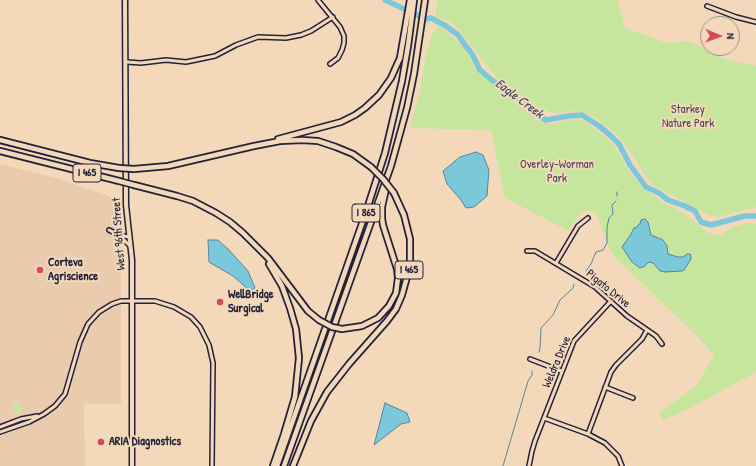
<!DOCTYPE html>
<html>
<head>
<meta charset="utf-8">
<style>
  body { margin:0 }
  #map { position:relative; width:756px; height:466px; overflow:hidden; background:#f3d9ba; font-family:"Patrick Hand",sans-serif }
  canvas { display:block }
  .north { position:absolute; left:700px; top:16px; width:40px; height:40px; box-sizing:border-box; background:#f3d9ba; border:1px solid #9f9087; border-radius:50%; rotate:91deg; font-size:11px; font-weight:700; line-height:16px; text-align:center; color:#22223b }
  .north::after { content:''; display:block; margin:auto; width:14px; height:18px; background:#d1495b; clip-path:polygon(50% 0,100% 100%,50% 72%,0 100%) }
</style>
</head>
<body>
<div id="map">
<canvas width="756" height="466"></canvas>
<div class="north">N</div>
</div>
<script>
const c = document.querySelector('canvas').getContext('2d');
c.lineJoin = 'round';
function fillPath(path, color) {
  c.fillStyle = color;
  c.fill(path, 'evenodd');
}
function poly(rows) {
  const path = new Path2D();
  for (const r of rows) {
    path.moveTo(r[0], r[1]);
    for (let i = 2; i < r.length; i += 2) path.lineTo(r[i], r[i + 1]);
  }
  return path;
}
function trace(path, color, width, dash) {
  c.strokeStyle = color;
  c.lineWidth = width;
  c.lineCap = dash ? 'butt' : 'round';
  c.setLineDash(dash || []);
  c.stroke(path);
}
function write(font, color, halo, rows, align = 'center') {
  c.font = font + ' "Patrick Hand",sans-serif';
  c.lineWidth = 4;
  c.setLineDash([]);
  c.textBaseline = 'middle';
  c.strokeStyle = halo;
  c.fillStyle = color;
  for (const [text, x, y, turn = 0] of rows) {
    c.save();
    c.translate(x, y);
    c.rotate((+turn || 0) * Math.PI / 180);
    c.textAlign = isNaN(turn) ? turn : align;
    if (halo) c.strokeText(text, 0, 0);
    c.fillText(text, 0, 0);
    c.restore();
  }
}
fillPath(poly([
  [0,164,60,179,111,197,121,233,121,404,84,404,85,466,0,466]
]), '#eacbad');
fillPath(poly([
  [437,0,617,0,625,28,666,43,689,41,725,59,756,66,756,207,718,217,708,215,696,208,654,186,645,175,626,145,613,131,589,114,575,111,557,113,542,110,497,78,452,22,436,17],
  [439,25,459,43,468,54,477,71,524,110,539,121,550,124,558,123,566,120,579,119,589,124,612,143,632,175,643,188,662,202,680,211,693,220,708,233,720,235,731,228,747,223,756,224,756,372,690,408,663,420,659,413,696,386,714,355,700,339,612,254,605,238,597,214,590,211,584,211,579,215,569,231,505,198,491,130,410,128,419,95,424,66,431,37],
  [17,401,23,411,17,414,11,404]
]), '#c6e59d');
const water = poly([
  [476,152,483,155,489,170,487,196,474,207,466,208,461,200,447,184,443,171,460,157,476,152],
  [645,219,648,222,651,235,663,240,667,246,668,254,678,257,683,257,687,254,690,254,691,256,691,259,684,270,682,271,665,272,660,271,653,263,649,262,645,266,640,268,632,262,622,247,631,234,634,228,637,227,639,224,640,224,641,220,645,219],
  [208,240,218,240,229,250,248,271,255,288,250,291,233,276,209,262,208,240],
  [385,403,407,413,410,422,401,424,374,445,385,403]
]);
fillPath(water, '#7bc8da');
trace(water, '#57869a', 1);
trace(poly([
  [617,192,617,196],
  [586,271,591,264,596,252,603,250,607,243,607,227,609,218,613,214,612,205,616,201],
  [539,352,540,348,541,328,553,315,560,300,573,288,574,284],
  [503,466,528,381,532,375,532,371]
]), '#57869a', 1);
trace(poly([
  [385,0,417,15,426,19,431,18,446,26,458,35,465,45,472,54,480,70,493,81,522,102,532,112,546,120,568,116,582,115,599,126,610,135,619,144,630,165,646,187,659,193,668,200,685,206,695,211,701,222,711,225,745,216,756,216]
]), '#7bc8da', 5.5);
const minor = poly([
  [318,0,340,27,344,36,344,43,342,50,338,58,330,64],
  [707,6,736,17,756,22],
  [127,62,141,63,166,60,186,62,215,56,236,45,258,37,286,38,301,35,311,31,333,17],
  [109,230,119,235,130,246],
  [119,235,129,237],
  [527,251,535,251,595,287,627,316,656,336,662,344],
  [556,263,578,226,588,218],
  [530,359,561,371],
  [605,387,633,398],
  [544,418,588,434,605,443,618,456,622,466],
  [0,427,21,419,37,416],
  [0,432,29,422,44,414,55,406,65,394,80,342,88,324,99,312,112,304,121,301,155,301,174,307,191,317,200,327,209,345,213,363,212,466],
  [588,434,611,372,616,365,642,339,647,330],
  [529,466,532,451,535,441,574,341,611,301]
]);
const major = poly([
  [125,0,126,205,132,260,132,466]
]);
const highway = poly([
  [278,139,341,122,355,115,365,108,379,95,391,78,400,58,410,0],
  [0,140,90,163,119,168],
  [0,151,119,181],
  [134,169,168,166,254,146,280,141,302,140,318,141,336,147,353,154,371,167],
  [134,185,177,196,193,201,216,213,230,222,243,233,268,258,308,311,319,320],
  [269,264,282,286,290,308,296,329,299,358,295,397,284,434,273,466],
  [342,329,362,326,378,318,389,306,396,293,398,278,397,269,383,225,382,218,382,207,386,189],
  [277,466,366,212,385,153,402,81,408,46,414,0],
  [284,466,391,166,407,108,414,74,425,0],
  [293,466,311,421,327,392,349,364,387,321,396,309,402,295,410,266,410,239,404,215,394,193]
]);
trace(minor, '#22223b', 6);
trace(major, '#22223b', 7);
trace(highway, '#22223b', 8);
trace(minor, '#f3d9ba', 3);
trace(major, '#f3d9ba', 4);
trace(highway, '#f3d9ba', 4.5);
const highwayBridge = poly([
  [371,167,383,179,394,193],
  [119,168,134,169],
  [119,181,134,185],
  [319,320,332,327,342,329]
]);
trace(highwayBridge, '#22223b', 8, []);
trace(highwayBridge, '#f3d9ba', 4.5);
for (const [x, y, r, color] of [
  [40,270,4,"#d1495b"],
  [220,302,4,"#d1495b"],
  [101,442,4,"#d1495b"]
]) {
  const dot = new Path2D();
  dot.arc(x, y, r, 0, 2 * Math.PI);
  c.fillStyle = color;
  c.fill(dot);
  trace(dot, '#f3d9ba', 1.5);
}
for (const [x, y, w] of [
  [87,173,28],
  [366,213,28],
  [409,270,28]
]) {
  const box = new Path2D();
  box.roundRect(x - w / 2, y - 9, w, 18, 3);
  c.fillStyle = '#f3d9ba';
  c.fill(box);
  trace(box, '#22223b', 1);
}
write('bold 11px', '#22223b', null, [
  ["I 465",87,173],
  ["I 865",366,213],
  ["I 465",409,270]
]);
write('12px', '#43494f', '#f3d9ba', [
  ["Starkey",688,110],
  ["Nature Park",688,124],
  ["Overley-Worman",557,165],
  ["Park",557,179]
]);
write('12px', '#22223b', '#f3d9ba', [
  ["West 96th Street",119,234,-94],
  ["Pigato Drive",608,289,39],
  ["Weldra Drive",557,362,-67]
]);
write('bold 12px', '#22223b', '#f3d9ba', [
  ["Corteva",48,263],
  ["Agriscience",48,277],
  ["WellBridge",228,295],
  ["Surgical",228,309],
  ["ARIA Diagnostics",109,442]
], 'left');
write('italic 13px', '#34435b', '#f3d9ba', [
  ["Eagle Creek",519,99,37]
]);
</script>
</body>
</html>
